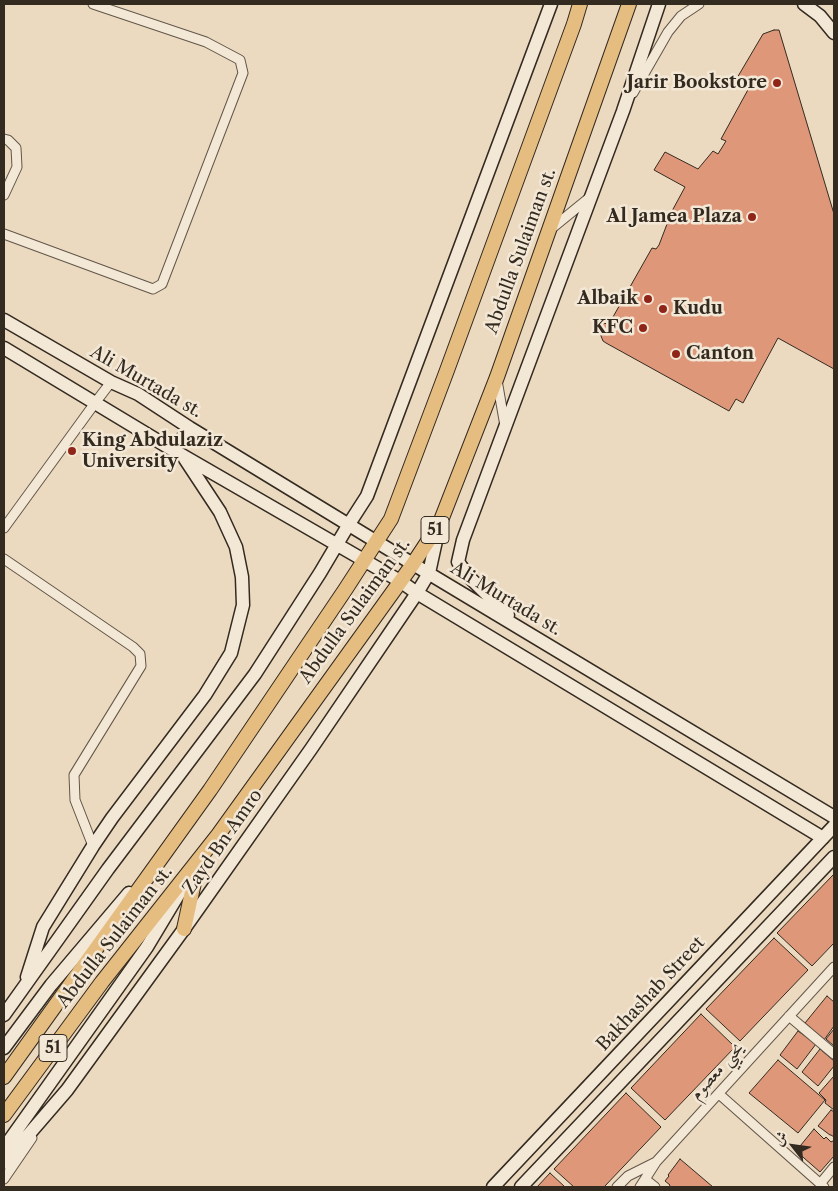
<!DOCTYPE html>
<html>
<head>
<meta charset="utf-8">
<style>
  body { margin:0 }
  #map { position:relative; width:838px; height:1191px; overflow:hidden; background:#ecdac0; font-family:"Libre Caslon Text",Amiri,serif }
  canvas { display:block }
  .frame { position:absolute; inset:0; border:5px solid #332a20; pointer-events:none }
  .north { position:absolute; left:768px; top:1121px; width:50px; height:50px; -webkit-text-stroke:4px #f3e7d6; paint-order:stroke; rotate:300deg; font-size:14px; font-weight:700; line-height:20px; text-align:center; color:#332a20 }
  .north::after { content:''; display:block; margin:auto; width:18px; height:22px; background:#332a20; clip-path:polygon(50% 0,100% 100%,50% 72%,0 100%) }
</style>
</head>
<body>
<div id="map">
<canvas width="838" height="1191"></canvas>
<div class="frame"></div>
<div class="north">ش</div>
</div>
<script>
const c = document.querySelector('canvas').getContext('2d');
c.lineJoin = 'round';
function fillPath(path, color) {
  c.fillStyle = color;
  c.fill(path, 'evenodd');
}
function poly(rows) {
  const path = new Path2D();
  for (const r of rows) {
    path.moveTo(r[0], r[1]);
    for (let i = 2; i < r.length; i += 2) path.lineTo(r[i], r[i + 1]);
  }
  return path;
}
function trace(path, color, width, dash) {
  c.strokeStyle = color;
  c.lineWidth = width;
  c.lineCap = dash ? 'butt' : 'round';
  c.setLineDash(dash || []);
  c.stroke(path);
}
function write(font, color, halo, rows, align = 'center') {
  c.font = font + ' "Libre Caslon Text",Amiri,serif';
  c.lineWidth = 5;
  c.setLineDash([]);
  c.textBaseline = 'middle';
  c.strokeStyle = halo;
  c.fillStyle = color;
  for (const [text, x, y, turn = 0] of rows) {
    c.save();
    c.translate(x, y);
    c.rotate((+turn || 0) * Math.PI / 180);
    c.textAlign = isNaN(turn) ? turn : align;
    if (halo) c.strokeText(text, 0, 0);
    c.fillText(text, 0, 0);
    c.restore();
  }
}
const building = poly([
  [774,30,779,30,834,214,834,369,778,338,743,403,736,399,729,411,606,343,603,341,601,336,600,326,602,323,609,324,652,248,656,249,659,245,672,211,685,187,654,170,665,152,698,169,713,151,718,154,726,141,721,139,750,86,737,78,763,34,774,30],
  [834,874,834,943,812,966,777,933,834,874],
  [774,938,808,970,740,1041,706,1009,774,938],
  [827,996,834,1002,834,1026,824,1040,805,1023,827,996],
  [701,1014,735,1047,665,1120,631,1088,701,1014],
  [834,1029,834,1046,826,1039,834,1029],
  [798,1031,816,1044,797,1069,780,1055,798,1031],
  [820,1049,834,1061,834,1066,818,1086,802,1072,820,1049],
  [778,1060,825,1100,798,1133,749,1093,778,1060],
  [834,1076,834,1110,825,1103,826,1100,819,1093,834,1076],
  [626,1093,661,1127,604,1187,574,1187,554,1169,626,1093],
  [831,1110,834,1112,834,1137,831,1135,830,1135,818,1126,831,1110],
  [814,1129,824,1139,826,1137,831,1142,833,1141,834,1142,834,1156,820,1172,796,1151,814,1129],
  [680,1159,713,1187,669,1187,670,1185,665,1181,669,1176,668,1175,680,1159],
  [550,1173,565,1187,537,1187,550,1173]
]);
fillPath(building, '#df977a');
trace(building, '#332a20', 1);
const street = poly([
  [633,93,668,32,681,16,699,4],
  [4,139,8,140,16,148,17,167,4,195],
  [551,229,589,198],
  [4,234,153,289,162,284,243,73,240,60,206,42,93,4],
  [497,380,505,426],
  [4,528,95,403,111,382],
  [4,559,133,647,140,654,141,666,74,775,75,800,93,846],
  [789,1016,834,1054],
  [719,1094,824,1187],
  [4,1179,32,1138],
  [645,1179,655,1187],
  [820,1184,834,1167],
  [617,1187,628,1176,656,1162,834,967],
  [640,1187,656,1162]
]);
const secondary = poly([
  [804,4,820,16,834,33],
  [4,320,111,382,138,394,190,428,413,564,834,817],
  [4,348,173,450,400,581,417,593,823,838],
  [173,450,190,428],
  [508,615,469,577,458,562,463,540,623,111,659,4],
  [27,977,43,927,93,846,112,818,205,695,231,653,243,605,242,577,236,547,220,512,185,459],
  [4,1015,108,869,255,674,320,573,349,524,367,496,551,4],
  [4,1048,51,985,129,893],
  [4,1148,147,947,183,887],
  [4,1163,67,1090,184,929,311,749,417,593,429,573,439,527],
  [493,1187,834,826],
  [521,1187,834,857]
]);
const primary = poly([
  [184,929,198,864],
  [4,1077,210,790,345,590,391,519,446,373,574,24,580,4],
  [4,1115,102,982,218,835,413,564,440,523,497,377,629,4]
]);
trace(street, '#615648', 11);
trace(secondary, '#332a20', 15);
trace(primary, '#332a20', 16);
trace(street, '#f3e7d6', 9);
trace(secondary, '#f3e7d6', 12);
trace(primary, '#e6bd80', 14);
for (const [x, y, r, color] of [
  [777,83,5,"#8f2418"],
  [752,217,5,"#8f2418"],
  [648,299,5,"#8f2418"],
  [663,309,5,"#8f2418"],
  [643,328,5,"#8f2418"],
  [676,354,5,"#8f2418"],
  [72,451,5,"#8f2418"]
]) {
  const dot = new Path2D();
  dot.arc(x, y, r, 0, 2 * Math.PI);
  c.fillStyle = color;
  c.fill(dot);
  trace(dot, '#f3e7d6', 2);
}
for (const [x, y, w] of [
  [435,530,28],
  [53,1048,28]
]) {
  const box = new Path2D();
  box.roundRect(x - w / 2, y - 13.5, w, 27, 4);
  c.fillStyle = '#f3e7d6';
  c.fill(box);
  trace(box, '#332a20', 1);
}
write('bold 16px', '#332a20', null, [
  ["51",435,530],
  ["51",53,1048]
]);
write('bold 18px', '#332a20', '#f3e7d6', [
  ["Jarir Bookstore",767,83],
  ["Al Jamea Plaza",742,217],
  ["Albaik",638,299],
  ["Kudu",673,309,"left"],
  ["KFC",633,328],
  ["Canton",686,354,"left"],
  ["King Abdulaziz",82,441,"left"],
  ["University",82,462,"left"]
], 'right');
write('18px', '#332a20', '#f3e7d6', [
  ["Abdulla Sulaiman st.",521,251,-70],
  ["Ali Murtada st.",146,382,30],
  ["Ali Murtada st.",506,599,31],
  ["Abdulla Sulaiman st.",355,611,-54],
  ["Zayd Bn Amro",223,842,-55],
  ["Abdulla Sulaiman st.",115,937,-52],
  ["Bakhashab Street",651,994,-47],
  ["يحيي معصوم",717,1071,-48]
]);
</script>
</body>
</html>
